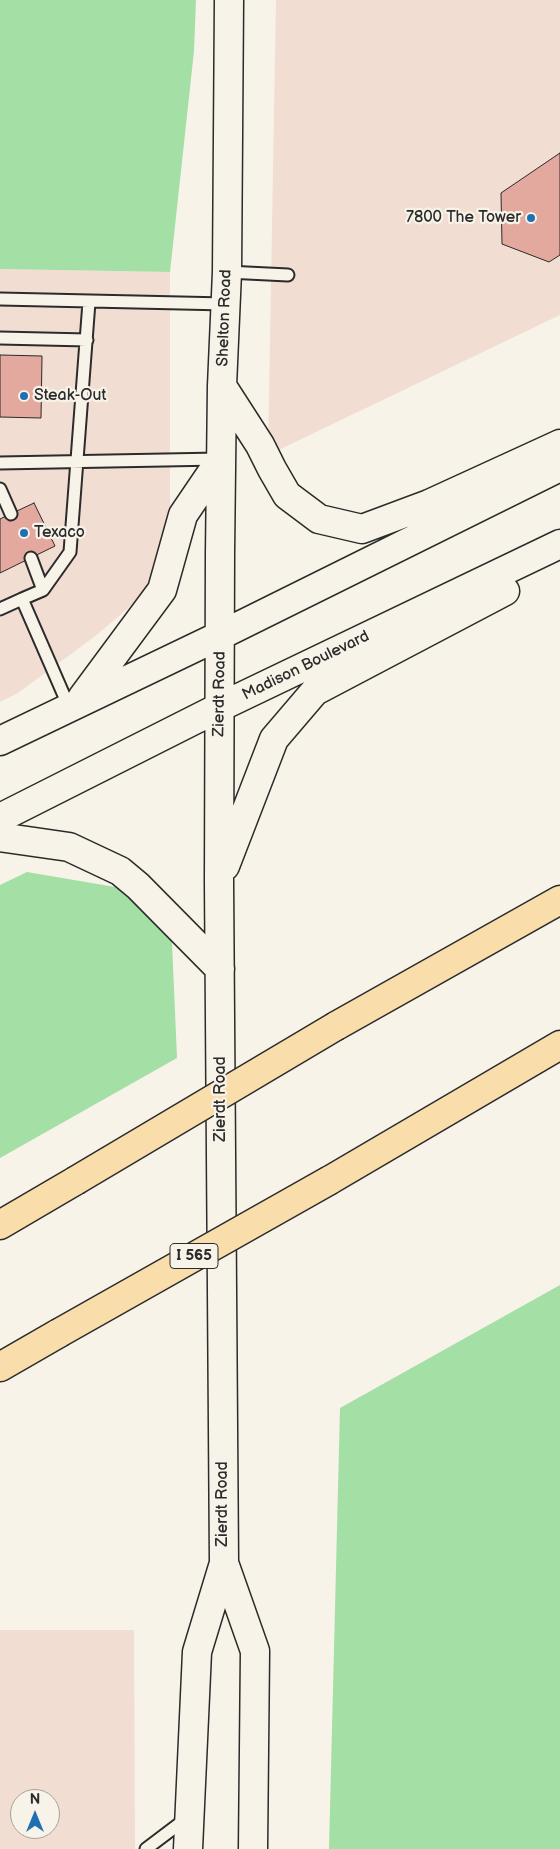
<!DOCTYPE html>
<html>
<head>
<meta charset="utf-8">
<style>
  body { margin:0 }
  #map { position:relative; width:560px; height:1849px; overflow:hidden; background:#f7f3e8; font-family:"Balsamiq Sans",sans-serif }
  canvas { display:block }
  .north { position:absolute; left:10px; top:1789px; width:50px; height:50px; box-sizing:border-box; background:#f7f3e8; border:1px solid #a5a39c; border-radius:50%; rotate:0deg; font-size:14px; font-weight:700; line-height:20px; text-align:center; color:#2b2b2b }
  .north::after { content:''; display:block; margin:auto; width:18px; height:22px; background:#1f6fb2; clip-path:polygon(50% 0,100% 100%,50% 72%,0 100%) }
</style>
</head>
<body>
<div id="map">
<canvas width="560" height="1849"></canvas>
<div class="north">N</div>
</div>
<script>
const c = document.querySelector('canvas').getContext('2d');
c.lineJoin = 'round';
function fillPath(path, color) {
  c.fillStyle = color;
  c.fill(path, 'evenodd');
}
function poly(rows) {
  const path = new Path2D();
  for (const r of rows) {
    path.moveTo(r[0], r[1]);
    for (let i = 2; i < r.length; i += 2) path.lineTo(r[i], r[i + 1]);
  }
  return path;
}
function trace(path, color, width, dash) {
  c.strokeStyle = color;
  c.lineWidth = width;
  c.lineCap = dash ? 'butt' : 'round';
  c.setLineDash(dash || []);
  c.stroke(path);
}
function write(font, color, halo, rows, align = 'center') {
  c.font = font + ' "Balsamiq Sans",sans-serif';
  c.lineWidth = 4.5;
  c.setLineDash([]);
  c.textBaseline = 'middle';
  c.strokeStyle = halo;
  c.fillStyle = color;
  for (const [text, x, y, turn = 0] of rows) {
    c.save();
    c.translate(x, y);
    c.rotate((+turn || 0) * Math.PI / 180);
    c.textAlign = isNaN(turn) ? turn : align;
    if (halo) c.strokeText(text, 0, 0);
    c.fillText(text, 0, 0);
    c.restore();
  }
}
fillPath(poly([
  [276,0,560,0,560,315,268,455],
  [0,269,170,272,170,514,152,588,94,637,18,693,0,702],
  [0,1630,134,1630,135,1849,0,1849],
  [20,1799,50,1799,50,1829,20,1829]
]), '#f1ddd2');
fillPath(poly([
  [0,0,196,0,194,51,170,272,0,269],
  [27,872,115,887,171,920,177,1058,0,1158,0,885],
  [560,1285,560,1849,329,1849,340,1408]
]), '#a4dfa5');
const building = poly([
  [560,153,560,255,549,262,502,244,501,193,560,153],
  [0,355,42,356,41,418,0,417,0,355],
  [34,503,55,546,0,573,0,519,34,503]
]);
fillPath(building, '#e3a99f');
trace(building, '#2b2b2b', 1);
const lane = poly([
  [227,272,288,275],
  [0,299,226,304],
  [0,338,87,340],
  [0,463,219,459],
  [0,489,11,514],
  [31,558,43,590],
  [22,599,43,590,70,552,89,302],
  [0,609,22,599,69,707],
  [146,1849,187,1818]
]);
const secondary = poly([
  [222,386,260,445,272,469,287,495,319,519,362,529,429,504,560,444],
  [82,698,162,590,183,515,221,459],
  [0,741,221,635,560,467],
  [0,818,220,707,560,544],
  [0,837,69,847,120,871,138,886,220,969],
  [225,866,274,739,315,691,505,591],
  [224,1563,255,1651,253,1849],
  [188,1849,197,1652,224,1563,219,882,220,553,222,386,227,272,229,0]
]);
const highway = poly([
  [336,1026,560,900],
  [330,1180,560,1045],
  [0,1225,75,1181],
  [0,1367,59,1333]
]);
trace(lane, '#2b2b2b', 15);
trace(secondary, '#2b2b2b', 31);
trace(highway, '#2b2b2b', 31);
trace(lane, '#f7f3e8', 11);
trace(secondary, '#f7f3e8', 28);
trace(highway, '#f9deab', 28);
const highwayBridge = poly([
  [75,1181,336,1026],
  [59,1333,330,1180]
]);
trace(highwayBridge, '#2b2b2b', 31, []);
trace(highwayBridge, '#f9deab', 28);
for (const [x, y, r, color] of [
  [531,218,5,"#1f6fb2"],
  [24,396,5,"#1f6fb2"],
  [24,533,5,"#1f6fb2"]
]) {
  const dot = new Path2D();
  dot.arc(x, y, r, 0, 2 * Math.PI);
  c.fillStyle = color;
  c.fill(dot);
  trace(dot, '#f7f3e8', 2);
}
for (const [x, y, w] of [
  [194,1256,48]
]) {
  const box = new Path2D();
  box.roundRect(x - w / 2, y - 12.5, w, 25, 4);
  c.fillStyle = '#f7f3e8';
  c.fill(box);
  trace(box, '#2b2b2b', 1);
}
write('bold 15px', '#2b2b2b', null, [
  ["I 565",194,1256]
]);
write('16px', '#2b2b2b', '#f7f3e8', [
  ["7800 The Tower",521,218,"right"],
  ["Steak-Out",34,396],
  ["Texaco",34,533]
], 'left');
write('16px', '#2b2b2b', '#f7f3e8', [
  ["Shelton Road",225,318,-88],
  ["Madison Boulevard",306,666,-26],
  ["Zierdt Road",220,694,-89],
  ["Zierdt Road",221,1099,-90],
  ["Zierdt Road",223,1504,-90]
]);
</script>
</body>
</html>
